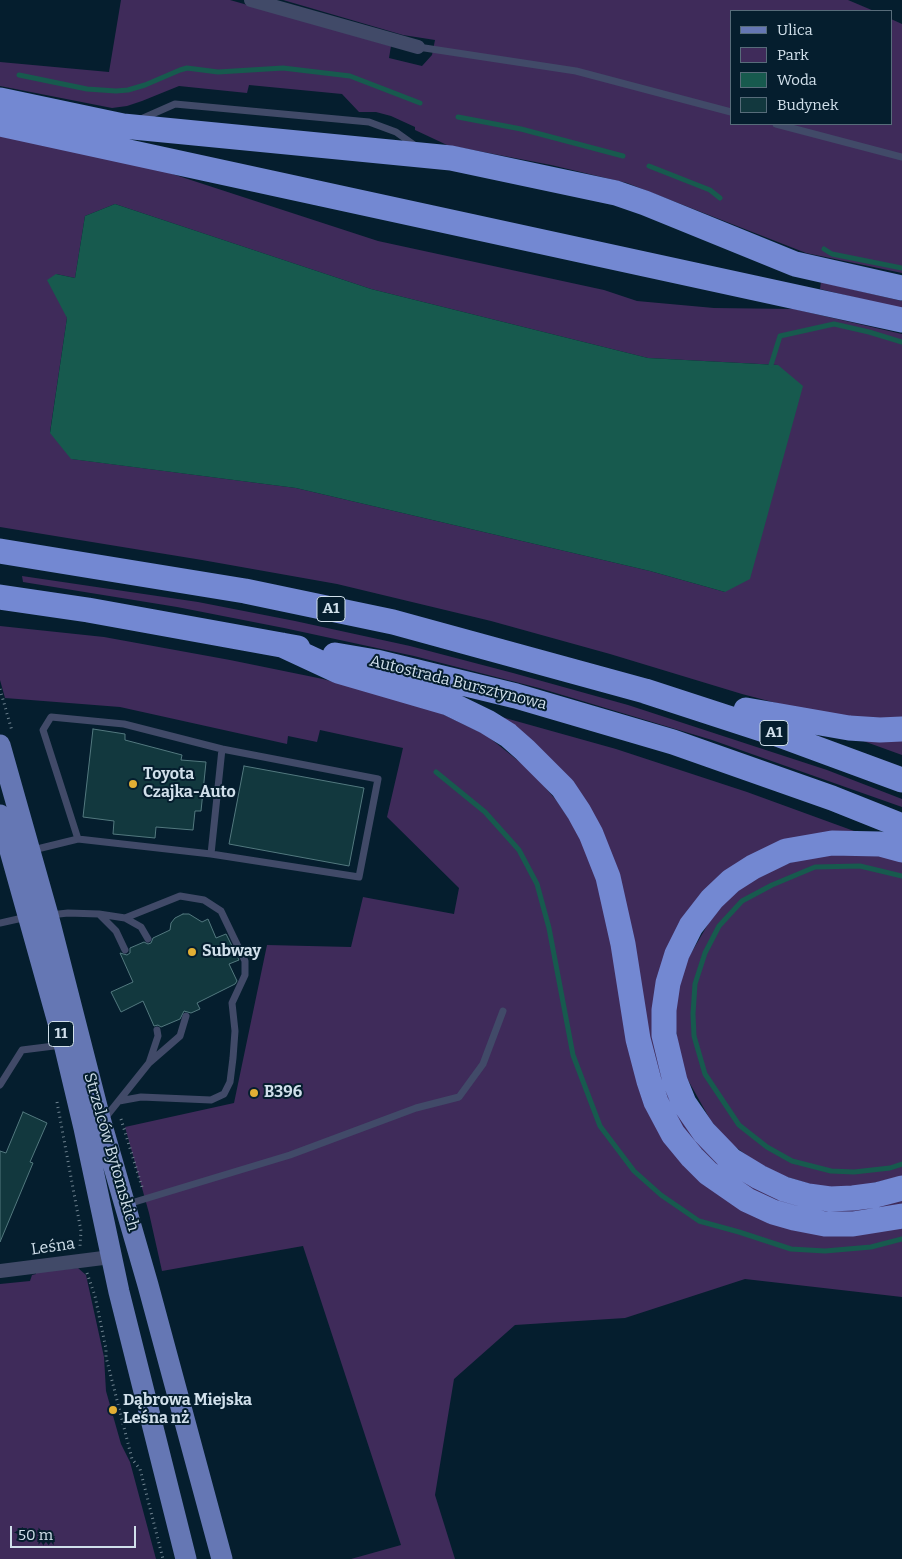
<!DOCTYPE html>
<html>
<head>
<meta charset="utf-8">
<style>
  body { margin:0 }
  #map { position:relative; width:902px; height:1559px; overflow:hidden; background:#051e2e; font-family:Bitter,serif }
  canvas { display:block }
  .legend { position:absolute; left:730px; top:10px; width:162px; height:115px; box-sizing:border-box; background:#051e2e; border:1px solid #576c7a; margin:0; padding:6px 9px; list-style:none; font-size:15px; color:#d1e0eb }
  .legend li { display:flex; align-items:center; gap:10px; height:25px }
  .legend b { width:25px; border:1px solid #576c7a }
  .scale { position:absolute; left:10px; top:1526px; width:126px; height:22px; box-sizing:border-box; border:2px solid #d1e0eb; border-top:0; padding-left:6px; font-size:15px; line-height:18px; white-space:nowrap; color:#d1e0eb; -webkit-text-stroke:4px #051e2e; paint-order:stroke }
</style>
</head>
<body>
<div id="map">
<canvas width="902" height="1559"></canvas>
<ul class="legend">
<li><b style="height:6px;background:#6577b4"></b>Ulica</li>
<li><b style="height:14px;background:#3f2b5a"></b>Park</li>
<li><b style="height:14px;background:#175a4e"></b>Woda</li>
<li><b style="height:14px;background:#12383e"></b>Budynek</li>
</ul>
<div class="scale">50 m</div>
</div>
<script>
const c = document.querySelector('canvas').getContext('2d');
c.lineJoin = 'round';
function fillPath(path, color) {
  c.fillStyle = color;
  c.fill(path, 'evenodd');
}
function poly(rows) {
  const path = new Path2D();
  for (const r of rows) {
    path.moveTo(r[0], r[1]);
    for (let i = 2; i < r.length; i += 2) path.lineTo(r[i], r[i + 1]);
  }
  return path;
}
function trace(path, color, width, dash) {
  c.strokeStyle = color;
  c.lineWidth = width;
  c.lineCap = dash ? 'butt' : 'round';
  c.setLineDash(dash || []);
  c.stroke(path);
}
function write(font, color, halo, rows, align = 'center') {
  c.font = font + ' Bitter,serif';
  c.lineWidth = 4;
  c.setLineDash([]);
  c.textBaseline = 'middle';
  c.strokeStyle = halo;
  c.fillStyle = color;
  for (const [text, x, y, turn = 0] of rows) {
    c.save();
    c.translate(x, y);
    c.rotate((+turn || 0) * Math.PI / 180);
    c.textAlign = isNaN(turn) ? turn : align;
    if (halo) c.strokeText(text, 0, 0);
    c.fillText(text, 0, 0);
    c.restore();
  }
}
fillPath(poly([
  [121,0,230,0,391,46,389,58,422,66,432,55,435,40,403,35,283,0,848,0,874,11,731,11,731,124,891,124,891,19,902,24,902,273,806,253,627,183,551,165,447,145,415,130,415,127,391,116,376,112,359,112,342,94,249,85,247,93,179,86,142,101,127,106,112,108,0,86,0,62,109,72],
  [0,134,154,168,378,241,604,290,637,301,714,308,794,309,902,334,902,718,866,720,799,709,742,694,610,654,491,621,337,584,202,560,0,527],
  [115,204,371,289,648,358,778,365,725,592,650,571,296,488,72,459,50,432,67,318,56,274,75,278,85,216],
  [821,282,902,301,902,309,820,289],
  [22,576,198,602,295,621,410,646,513,673,628,705,827,770,902,799,902,807,712,740,539,688,414,656,284,628,177,607,23,582],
  [0,626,104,637,230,660,323,679,432,709,486,735,531,771,556,800,580,835,595,873,606,910,631,1059,733,1203,902,1226,902,1297,745,1279,625,1318,515,1325,454,1379,435,1495,455,1559,351,1559,401,1545,303,1246,162,1271,149,1213,125,1127,234,1103,267,945,351,947,363,897,454,914,459,888,387,817,403,748,320,730,317,742,288,736,287,744,120,707,5,698,0,680],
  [498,716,616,749,747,792,854,831,809,836,716,884,658,1040,739,1174,902,1198,902,1206,859,1214,815,1213,767,1199,732,1180,687,1135,670,1107,656,1073,610,854],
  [855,738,902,738,902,755],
  [866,853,902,859,902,1176,857,1187,820,1187,784,1176,756,1162,730,1143,711,1121,684,1073,678,1045,674,1016,679,981,690,955,718,907,748,883,777,867,815,855],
  [78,1268,86,1275,104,1357,106,1391,121,1444,130,1462,156,1559,0,1559,0,1284,30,1281,32,1275,36,1274,36,1272]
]), '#3f2b5a');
fillPath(poly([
  [115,204,371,289,648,358,778,365,803,386,750,579,725,592,650,571,296,488,71,459,50,433,67,318,47,280,56,274,75,278,85,216]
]), '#175a4e');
trace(poly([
  [19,75,87,89,116,91,128,90,145,85,180,70,187,68,218,72,283,68,350,76,420,103],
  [458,117,521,129,623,156],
  [649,166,710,190,720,198],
  [824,249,832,254,902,268],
  [771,365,780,336,834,324,869,332,902,342],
  [436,772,485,812,519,850,537,884,549,928,573,1055,600,1126,634,1171,661,1195,699,1221,739,1232,791,1249,825,1251,871,1247,902,1239],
  [902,876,860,866,815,867,772,885,742,901,719,926,705,953,695,984,693,1014,694,1036,705,1074,739,1125,767,1147,792,1161,831,1171,854,1172,890,1168,902,1164]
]), '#175a4e', 5);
const building = poly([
  [93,729,125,734,125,740,182,755,181,760,206,762,201,811,195,811,193,830,156,827,155,838,113,834,114,821,83,817,93,729],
  [244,766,364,788,349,866,229,844,244,766],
  [183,914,189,914,202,922,208,919,216,938,226,934,239,960,229,964,237,981,235,984,197,1003,200,1009,191,1013,184,1011,180,1019,161,1027,158,1025,154,1026,143,1001,121,1012,111,992,133,982,120,953,127,955,130,953,130,948,144,942,148,944,151,943,153,938,170,930,171,923,175,918,183,914],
  [23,1112,47,1123,30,1162,33,1163,0,1242,0,1151,6,1153,23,1112]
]);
fillPath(building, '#12383e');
trace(building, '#53797f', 1);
trace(poly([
  [0,689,12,731],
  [57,1102,81,1231,80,1246],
  [121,1119,142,1187,141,1190],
  [87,1273,95,1296,106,1349,106,1357,132,1459,140,1469,163,1559]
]), '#6f8390', 3, [1, 4]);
trace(poly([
  [418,47,576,71,731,112],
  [141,119,175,104,369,122,396,132,417,147],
  [776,124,902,157],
  [78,839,211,854,222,749,378,779,359,877,211,854],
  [33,850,78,839,43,730,51,717,124,724,222,749],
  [99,914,125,918,141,927,148,939],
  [50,915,68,913,99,914,116,931,125,950],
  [0,923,27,917],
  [149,1063,180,1036,186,1016],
  [0,1085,22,1050,62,1045],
  [119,1101,141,1097,211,1100,224,1094,230,1082,233,1058,235,1031,232,1003,245,975,245,961,221,911,204,900,180,896,125,918],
  [105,1118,149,1063,158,1036,157,1030],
  [128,1204,290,1155,416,1108,459,1097,483,1064,503,1011]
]), '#414a68', 7);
trace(poly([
  [251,0,418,47],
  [0,1271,111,1257]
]), '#414a68', 14);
trace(poly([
  [0,745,48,915,101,1122,148,1285,222,1559],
  [0,815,64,1044,84,1128,119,1292,186,1559]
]), '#6577b4', 21);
trace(poly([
  [0,100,123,126,451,158,616,193,645,203,795,264,902,288],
  [0,124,902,320],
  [0,551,245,591,393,622,645,691,777,734,902,780],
  [0,597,88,610,298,648],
  [282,645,338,671,448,703,487,722,508,735,525,750,563,788,579,812,591,834,608,877,623,944,638,1039,649,1081,656,1102,673,1134,692,1157,708,1173,747,1200,773,1212,794,1218,825,1224,853,1224,902,1216],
  [335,655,376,662,516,696,673,742,832,798,902,826],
  [746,710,849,728,880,730,902,729],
  [902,850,880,844,832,843,786,851,753,867,731,881,712,899,691,926,677,954,668,983,664,1010,664,1035,675,1081,684,1103,704,1132,731,1160,759,1177,784,1189,808,1196,830,1199,853,1198,876,1195,902,1188]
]), '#7388d2', 25);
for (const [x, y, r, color] of [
  [133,784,5,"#e2af34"],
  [192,952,5,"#e2af34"],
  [254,1093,5,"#e2af34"],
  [113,1410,5,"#e2af34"]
]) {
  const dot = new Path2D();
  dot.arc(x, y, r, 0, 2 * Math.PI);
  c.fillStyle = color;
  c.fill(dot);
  trace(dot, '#051e2e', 2);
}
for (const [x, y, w] of [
  [331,609,28],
  [774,733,28],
  [61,1034,25]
]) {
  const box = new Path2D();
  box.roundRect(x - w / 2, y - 12.5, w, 25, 4);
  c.fillStyle = '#051e2e';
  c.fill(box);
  trace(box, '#d1e0eb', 1);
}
write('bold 15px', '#d1e0eb', null, [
  ["A1",331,609],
  ["A1",774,733],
  ["11",61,1034]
]);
write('16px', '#d1e0eb', '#051e2e', [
  ["Autostrada Bursztynowa",458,683,14],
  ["Strzelców Bytomskich",111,1152,74],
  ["Leśna",53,1247,-8]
]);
write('bold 16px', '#d1e0eb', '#051e2e', [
  ["Toyota",143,775],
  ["Czajka-Auto",143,793],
  ["Subway",202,952],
  ["B396",264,1093],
  ["Dąbrowa Miejska",123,1401],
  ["Leśna nż",123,1419]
], 'left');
</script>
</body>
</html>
